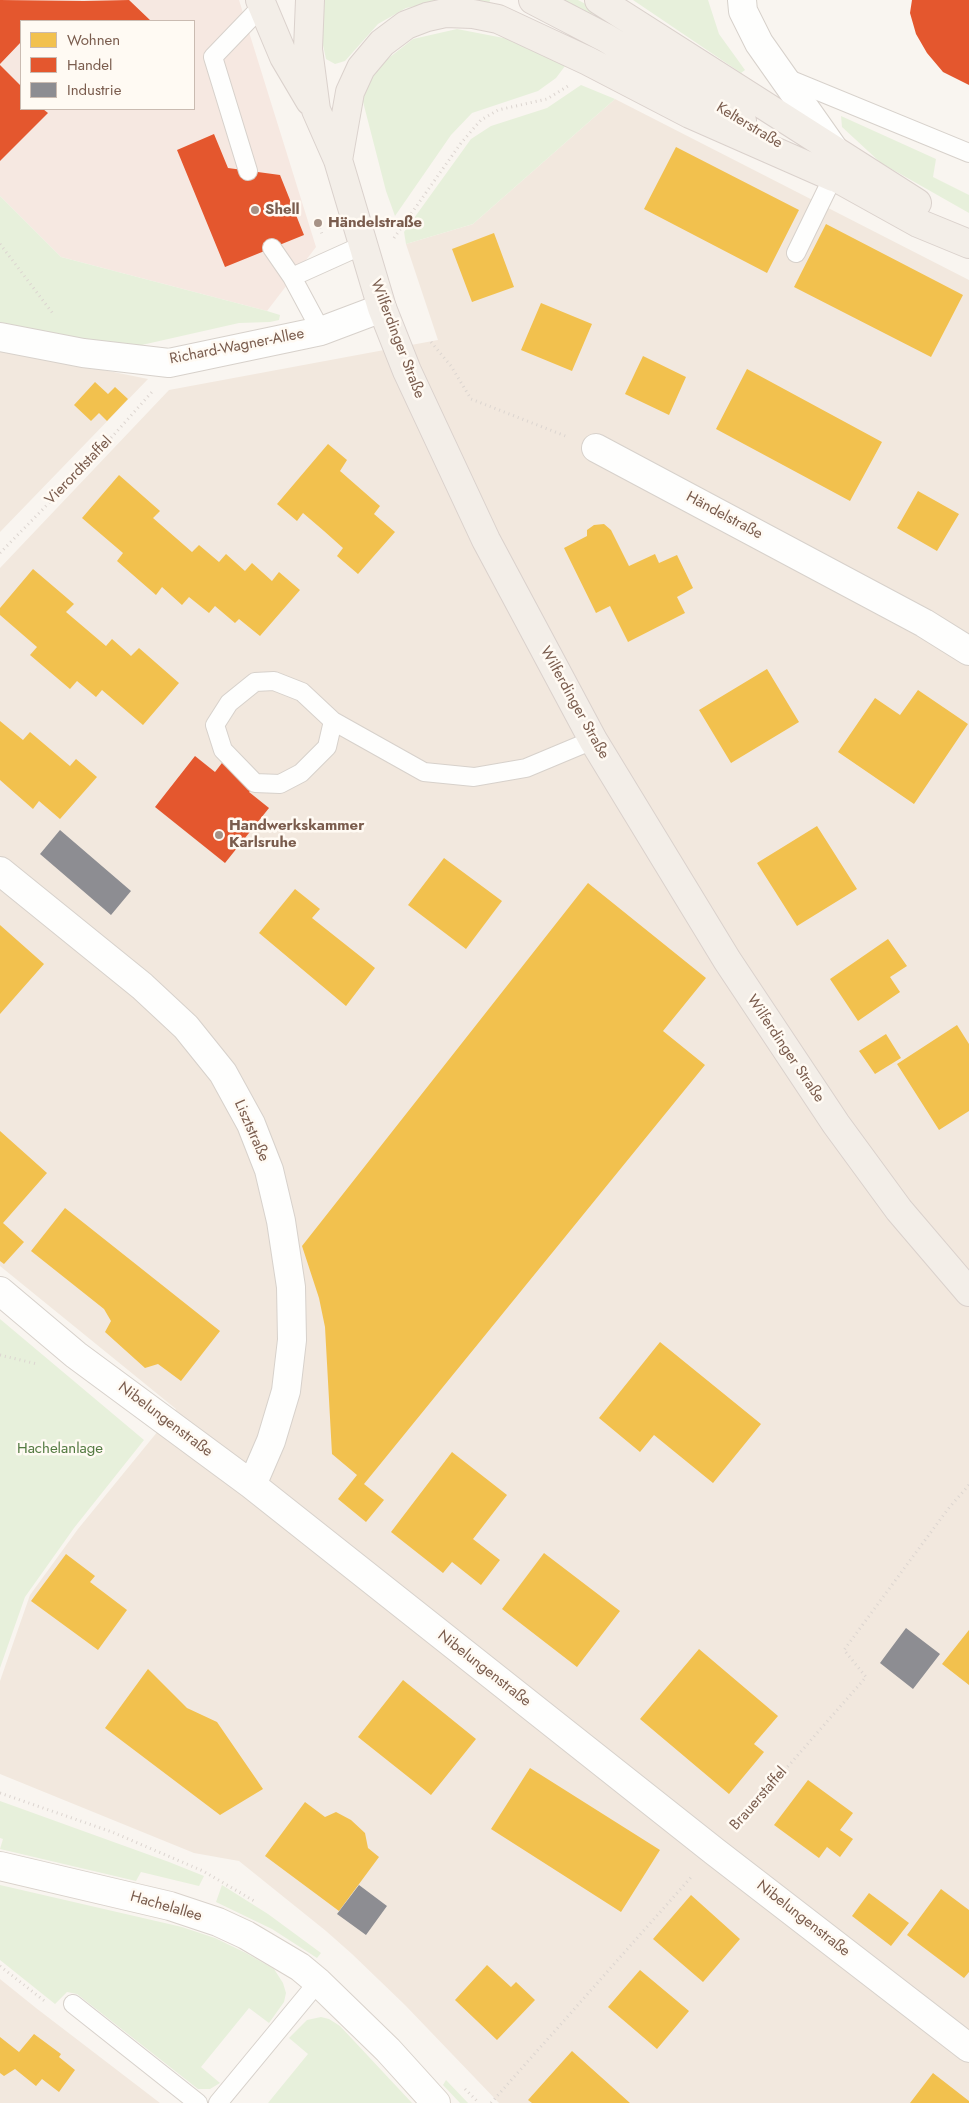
<!DOCTYPE html>
<html>
<head>
<meta charset="utf-8">
<style>
  body { margin:0 }
  #map { position:relative; width:969px; height:2103px; overflow:hidden; background:#f9f5f0; font-family:Jost,sans-serif }
  canvas { display:block }
  .legend { position:absolute; left:20px; top:20px; width:175px; height:90px; box-sizing:border-box; background:#fffaf3; border:1px solid #cabbb1; margin:0; padding:6px 9px; list-style:none; font-size:15px; color:#7a5c4d }
  .legend li { display:flex; align-items:center; gap:10px; height:25px }
  .legend b { width:25px; border:1px solid #cabbb1 }
</style>
</head>
<body>
<div id="map">
<canvas width="969" height="2103"></canvas>
<ul class="legend">
<li><b style="height:14px;background:#f2c14e"></b>Wohnen</li>
<li><b style="height:14px;background:#e4572e"></b>Handel</li>
<li><b style="height:14px;background:#8d8d92"></b>Industrie</li>
</ul>
</div>
<script>
const c = document.querySelector('canvas').getContext('2d');
c.lineJoin = 'round';
function fillPath(path, color) {
  c.fillStyle = color;
  c.fill(path, 'evenodd');
}
function poly(rows) {
  const path = new Path2D();
  for (const r of rows) {
    path.moveTo(r[0], r[1]);
    for (let i = 2; i < r.length; i += 2) path.lineTo(r[i], r[i + 1]);
  }
  return path;
}
function trace(path, color, width, dash) {
  c.strokeStyle = color;
  c.lineWidth = width;
  c.lineCap = dash ? 'butt' : 'round';
  c.setLineDash(dash || []);
  c.stroke(path);
}
function write(font, color, halo, rows, align = 'center') {
  c.font = font + ' Jost,sans-serif';
  c.lineWidth = 5;
  c.setLineDash([]);
  c.textBaseline = 'middle';
  c.strokeStyle = halo;
  c.fillStyle = color;
  for (const [text, x, y, turn = 0] of rows) {
    c.save();
    c.translate(x, y);
    c.rotate((+turn || 0) * Math.PI / 180);
    c.textAlign = isNaN(turn) ? turn : align;
    if (halo) c.strokeText(text, 0, 0);
    c.fillText(text, 0, 0);
    c.restore();
  }
}
fillPath(poly([
  [615,99,969,280,969,2103,499,2103,405,2005,352,1954,326,1931,239,1861,194,1853,0,1774,0,1681,30,1595,78,1529,176,1409,0,1266,0,568,169,390,438,340,406,244,473,224],
  [0,349,148,379,0,532],
  [0,1979,36,2008,160,2103,0,2103]
]), '#f2e8de');
fillPath(poly([
  [0,0,239,0,316,247,267,311,61,257,0,196],
  [21,21,194,21,194,109,21,109]
]), '#f6e8e1');
fillPath(poly([
  [318,0,490,0,489,6,445,0,406,8,378,24,345,61,335,64,326,59,317,17],
  [548,0,578,0,595,9,589,20],
  [633,0,708,0,719,34,745,70,741,73],
  [457,29,514,40,565,66,556,78,538,91,472,113,451,135,395,216,386,191,361,94,381,64,413,39],
  [581,85,615,99,473,224,406,244,404,232,471,139,491,126,547,108],
  [841,116,936,159,933,177,969,195,969,213,881,163,842,127],
  [0,196,61,257,267,311,280,315,279,320,270,322,239,323,124,349,0,328],
  [0,1319,144,1440,74,1528,25,1597,0,1668],
  [0,1801,169,1862,204,1876,199,1886,141,1872,136,1881,0,1849,3,1839,0,1838],
  [0,1885,182,1927,215,1938,246,1953,274,1969,283,1983,286,1993,284,2002,269,2023,249,2008,201,2067,220,2083,210,2089,198,2089,77,1994,67,1992,55,2004,0,1960],
  [222,1885,268,1914,321,1953,317,1958,272,1929,216,1902],
  [321,2017,329,2019,340,2026,412,2103,268,2103,308,2054,289,2038,307,2020],
  [446,2080,468,2103,460,2103,443,2085]
]), '#e7f0db');
fillPath(poly([
  [676,147,799,210,767,273,644,209],
  [826,224,963,295,931,357,794,287],
  [494,233,514,287,472,302,452,249],
  [541,303,592,324,572,371,521,350],
  [643,356,686,377,669,415,625,394],
  [747,369,882,442,850,501,716,429],
  [95,382,108,394,115,387,128,399,107,421,99,413,91,421,74,405],
  [328,444,347,460,340,471,380,506,374,514,395,532,358,574,337,556,343,548,324,531,303,513,297,521,277,504],
  [119,475,160,511,153,518,192,552,199,545,219,562,226,554,245,571,252,563,272,581,279,572,300,590,260,636,239,619,235,623,215,606,209,613,189,597,182,605,162,587,156,595,117,561,123,553,82,518],
  [918,491,959,514,937,551,897,528],
  [604,524,611,530,629,566,655,554,659,563,677,555,693,588,677,597,685,613,628,642,610,606,596,613,564,548,587,536,587,530,594,525],
  [33,569,74,604,66,612,106,646,112,639,131,656,139,648,179,683,143,725,102,690,96,697,77,681,70,689,30,655,37,647,0,615,0,608],
  [767,669,799,722,731,763,699,710],
  [918,690,968,724,914,804,838,752,875,698,900,715],
  [0,721,23,740,30,732,70,766,76,759,97,777,60,819,39,801,33,809,0,780],
  [817,826,857,889,797,926,757,863],
  [444,858,502,901,466,949,408,905],
  [588,883,706,978,663,1031,705,1065,364,1484,384,1500,366,1522,338,1499,357,1475,332,1454,325,1327,319,1298,302,1246],
  [295,889,320,909,312,918,375,968,346,1006,259,933],
  [0,925,44,964,0,1014],
  [888,939,907,966,890,977,900,992,858,1021,830,979],
  [957,1025,969,1044,969,1111,939,1130,897,1064],
  [886,1034,901,1058,875,1074,859,1051],
  [0,1131,47,1173,3,1223,24,1242,4,1264,0,1261],
  [65,1208,220,1331,181,1381,158,1364,145,1368,105,1332,111,1321,104,1309,31,1251],
  [660,1342,761,1424,713,1483,654,1435,640,1452,599,1418],
  [452,1452,507,1495,473,1539,500,1560,481,1585,452,1562,443,1573,391,1532],
  [544,1553,620,1611,577,1667,502,1609],
  [66,1554,95,1576,90,1582,127,1610,98,1650,31,1601],
  [969,1630,969,1685,942,1664],
  [699,1649,778,1716,754,1744,764,1752,729,1794,640,1719],
  [148,1669,187,1708,217,1722,263,1789,220,1815,105,1728],
  [403,1680,476,1739,431,1795,358,1737],
  [530,1768,660,1850,621,1912,491,1829],
  [808,1780,853,1813,840,1830,853,1839,840,1857,827,1847,819,1858,774,1825],
  [305,1802,325,1817,336,1812,351,1820,365,1833,368,1848,379,1857,339,1911,265,1856],
  [941,1889,969,1910,969,1972,964,1978,907,1935],
  [869,1893,909,1923,891,1946,852,1916],
  [691,1895,740,1939,703,1982,653,1939],
  [487,1965,511,1987,516,1982,535,2000,497,2040,455,2000],
  [640,1970,689,2011,657,2049,608,2007],
  [34,2034,61,2054,59,2057,75,2070,59,2092,42,2079,36,2086,15,2069,4,2076,0,2073,0,2037,19,2052],
  [572,2051,630,2103,532,2103,528,2100],
  [933,2073,969,2101,969,2103,910,2103]
]), '#f2c14e');
fillPath(poly([
  [0,0,84,1,129,0,151,21,21,21,21,42,0,64],
  [912,0,969,0,969,85,943,72,927,53,916,34,910,13],
  [0,65,21,86,21,109,43,109,48,113,0,161],
  [214,134,228,168,280,175,304,235,225,267,177,150],
  [195,756,215,772,225,759,256,784,249,792,269,808,225,863,155,807]
]), '#e4572e');
fillPath(poly([
  [60,830,131,891,111,915,40,854],
  [906,1628,940,1654,913,1689,880,1663],
  [359,1885,387,1906,366,1935,337,1914]
]), '#8d8d92');
const lane = poly([
  [784,77,969,153],
  [248,171,213,57,262,6],
  [272,248,292,277,363,245],
  [796,253,833,177],
  [292,277,321,331],
  [333,721,327,747,301,773,280,784,255,783,223,750,215,725,229,703,255,682,274,681,302,692,333,721,424,772,474,777,526,768,593,740],
  [73,2004,198,2103],
  [218,2103,318,1982]
]);
const street = poly([
  [742,0,743,11,759,43,835,151],
  [0,337,83,353,169,363,321,331,382,308],
  [596,448,924,623,969,651],
  [0,871,142,986,186,1027,223,1073,251,1124,269,1170,281,1221,291,1287,292,1340,286,1391,271,1441,252,1485],
  [0,1291,76,1355,252,1485,714,1851,969,2048]
]);
const secondary = poly([
  [0,1866,170,1906,218,1922,246,1935,300,1967,318,1982,388,2050,436,2103]
]);
const primary = poly([
  [260,0,284,57,310,101],
  [310,0,308,49,316,110,338,160,382,308,407,371,486,540,593,740,727,960,836,1124,899,1210,969,1292],
  [533,0,606,38,742,121],
  [599,0,917,203],
  [338,160,350,92,361,68,382,43,406,25,427,17,445,13,473,14,498,19,588,61,690,114,833,177],
  [819,168,918,223,969,244]
]);
trace(lane, '#d7d1cb', 20);
trace(street, '#d7d1cb', 30);
trace(secondary, '#d9d2cb', 30);
trace(primary, '#dad1cc', 30);
trace(poly([
  [318,223,322,234],
  [394,238,461,143,481,120,498,110,547,99,568,86],
  [0,244,54,315],
  [431,342,451,366,471,399,568,437],
  [0,553,94,457,152,392],
  [0,1355,37,1364],
  [0,1793,112,1832,203,1871,256,1902],
  [735,1827,866,1677,844,1650,948,1509,969,1485],
  [0,1966,47,2003],
  [465,2089,479,2103],
  [491,2103,693,1875]
]), '#dcd5d0', 3, [1, 4]);
trace(lane, '#fefefd', 18);
trace(street, '#fefefd', 28);
trace(secondary, '#fefefd', 28);
trace(primary, '#f3eee8', 28);
for (const [x, y, r, color] of [
  [255,210,5,"#a69286"],
  [318,223,5,"#a69286"],
  [219,835,5,"#a69286"]
]) {
  const dot = new Path2D();
  dot.arc(x, y, r, 0, 2 * Math.PI);
  c.fillStyle = color;
  c.fill(dot);
  trace(dot, '#fffaf3', 2);
}
write('15px', '#7a5c4d', '#fffaf3', [
  ["Kelterstraße",749,126,31],
  ["Wilferdinger Straße",397,339,69],
  ["Richard-Wagner-Allee",237,347,-11],
  ["Vierordtstaffel",79,471,-46],
  ["Händelstraße",724,516,28],
  ["Wilferdinger Straße",574,703,61],
  ["Wilferdinger Straße",785,1049,56],
  ["Lisztstraße",251,1131,66],
  ["Nibelungenstraße",165,1420,37],
  ["Nibelungenstraße",484,1669,38],
  ["Brauerstaffel",759,1799,-49],
  ["Hachelallee",166,1907,16],
  ["Nibelungenstraße",803,1919,38]
]);
write('bold 15px', '#7a5c4d', '#fffaf3', [
  ["Shell",265,210],
  ["Händelstraße",328,223],
  ["Handwerkskammer",229,826],
  ["Karlsruhe",229,843]
], 'left');
write('15px', '#537a41', '#fffaf3', [
  ["Hachelanlage",60,1449]
]);
</script>
</body>
</html>
